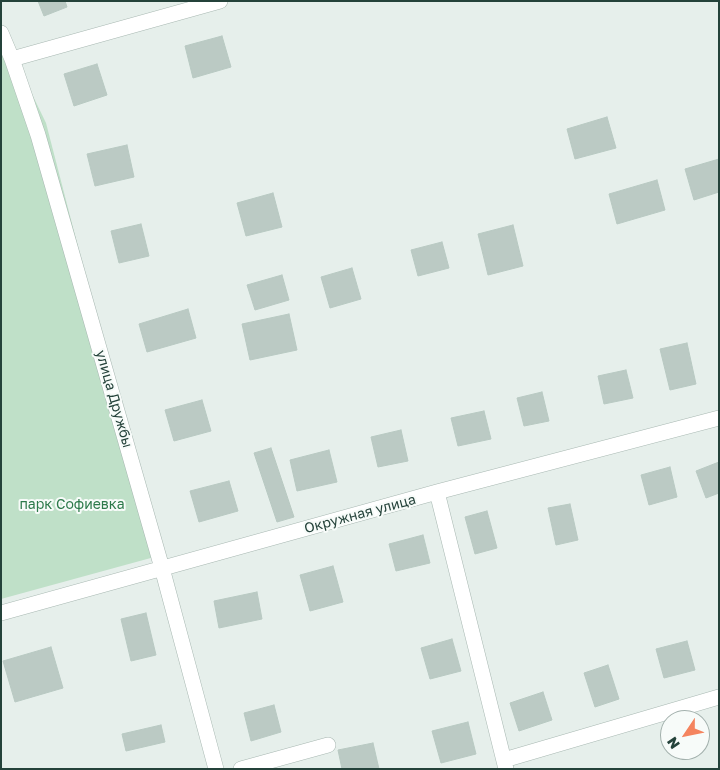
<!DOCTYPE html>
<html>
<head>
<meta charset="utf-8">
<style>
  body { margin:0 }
  #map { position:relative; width:720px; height:770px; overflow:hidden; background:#e6efeb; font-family:"Golos Text",sans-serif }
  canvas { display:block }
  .frame { position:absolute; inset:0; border:2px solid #24423a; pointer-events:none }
  .north { position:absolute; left:660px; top:710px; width:50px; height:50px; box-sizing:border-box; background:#f7fbf9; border:1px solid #a3b1ad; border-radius:50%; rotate:236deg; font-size:14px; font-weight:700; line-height:20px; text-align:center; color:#24423a }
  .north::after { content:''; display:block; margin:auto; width:18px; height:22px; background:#f4845f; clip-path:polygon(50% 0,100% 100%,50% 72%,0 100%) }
</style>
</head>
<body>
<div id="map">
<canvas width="720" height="770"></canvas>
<div class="frame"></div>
<div class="north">N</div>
</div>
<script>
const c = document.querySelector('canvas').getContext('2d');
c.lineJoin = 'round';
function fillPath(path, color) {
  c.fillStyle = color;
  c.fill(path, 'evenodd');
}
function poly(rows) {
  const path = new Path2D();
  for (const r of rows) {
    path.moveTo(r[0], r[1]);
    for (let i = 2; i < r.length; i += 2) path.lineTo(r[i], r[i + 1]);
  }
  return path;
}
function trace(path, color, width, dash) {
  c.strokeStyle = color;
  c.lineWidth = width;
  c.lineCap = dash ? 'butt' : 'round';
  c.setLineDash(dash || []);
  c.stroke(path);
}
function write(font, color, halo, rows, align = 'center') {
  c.font = font + ' "Golos Text",sans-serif';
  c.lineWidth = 4;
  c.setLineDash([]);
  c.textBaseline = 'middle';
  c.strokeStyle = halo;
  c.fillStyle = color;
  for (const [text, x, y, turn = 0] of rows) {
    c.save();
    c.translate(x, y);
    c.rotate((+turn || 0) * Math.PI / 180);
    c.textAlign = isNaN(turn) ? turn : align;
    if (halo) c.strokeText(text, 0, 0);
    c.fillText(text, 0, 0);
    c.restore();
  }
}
fillPath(poly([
  [1,30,46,123,158,556,1,599]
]), '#bfe0c8');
const building = poly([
  [38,1,65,1,67,7,44,16,38,1],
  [222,36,231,67,193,78,185,46,222,36],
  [97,64,107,95,74,106,64,74,97,64],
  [607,117,616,148,575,159,567,129,607,117],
  [127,145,134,177,95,186,87,154,127,145],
  [719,159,719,192,694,200,685,169,719,159],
  [657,180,665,210,617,224,609,194,657,180],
  [273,193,282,227,246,236,237,203,273,193],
  [141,224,149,256,119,263,111,231,141,224],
  [513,225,523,266,488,275,478,234,513,225],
  [442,242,449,268,418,276,411,250,442,242],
  [352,268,361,299,330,308,321,277,352,268],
  [282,275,289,300,255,310,247,285,282,275],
  [188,309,196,338,147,352,139,324,188,309],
  [289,314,297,350,250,360,242,324,289,314],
  [687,343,696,384,670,390,660,349,687,343],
  [626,370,633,398,604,404,598,376,626,370],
  [542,392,549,421,524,426,517,398,542,392],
  [202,400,211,431,174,441,165,410,202,400],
  [484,411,491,439,458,446,451,418,484,411],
  [401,430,408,461,378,467,371,437,401,430],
  [271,448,294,517,277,522,254,453,271,448],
  [329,450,337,482,297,491,290,460,329,450],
  [719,462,719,493,706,498,696,471,719,462],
  [670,467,677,497,649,505,641,475,670,467],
  [229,481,238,511,199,522,190,491,229,481],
  [570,504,578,540,556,545,548,508,570,504],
  [487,511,497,548,475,554,465,517,487,511],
  [423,535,430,563,396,571,389,544,423,535],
  [333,566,343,602,310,611,300,575,333,566],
  [257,592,262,619,219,628,214,601,257,592],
  [146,613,156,655,131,661,121,619,146,613],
  [452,639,461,671,430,679,421,648,452,639],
  [687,641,695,670,664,678,656,649,687,641],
  [51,647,63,688,15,702,3,661,51,647],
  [608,665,619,699,595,707,584,673,608,665],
  [543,692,552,720,519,731,510,703,543,692],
  [274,705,281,732,251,741,244,713,274,705],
  [468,722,476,754,441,763,432,731,468,722],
  [161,725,165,742,126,751,122,734,161,725],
  [373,743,379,769,342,769,338,750,373,743]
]);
fillPath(building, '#bbcac4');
trace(building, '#b8c9c2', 1);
const minor = poly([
  [1,33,12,59,38,135,162,568,216,769],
  [12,59,220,1],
  [437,492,506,769],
  [1,613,437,492,719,418],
  [504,760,719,697],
  [241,769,328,745]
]);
trace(minor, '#a8b8b2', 16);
trace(minor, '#fff', 15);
write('14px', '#24423a', '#f7fbf9', [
  ["улица Дружбы",114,399,74],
  ["Окружная улица",360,514,-15]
]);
write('14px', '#2d7a4b', '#f7fbf9', [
  ["парк Софиевка",72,505]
]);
</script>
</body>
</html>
